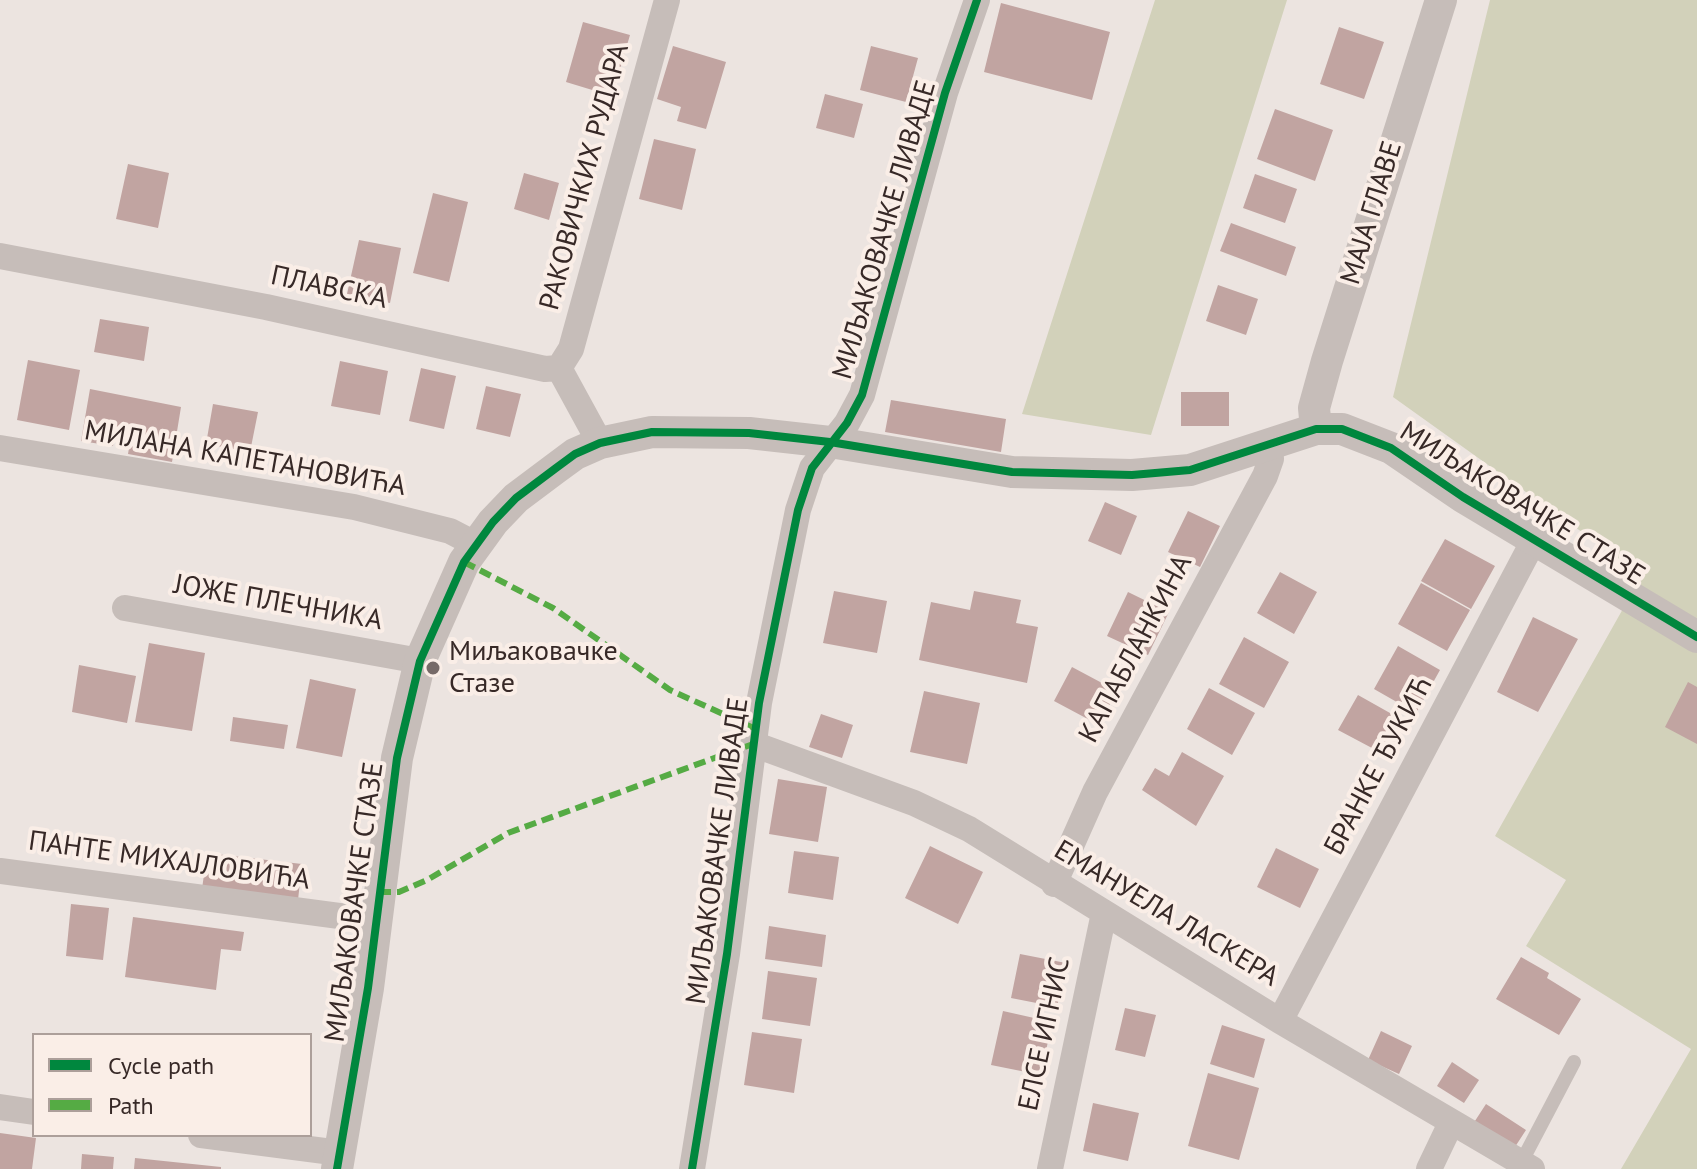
<!DOCTYPE html>
<html>
<head>
<meta charset="utf-8">
<style>
  body { margin:0 }
  #map { position:relative; width:1697px; height:1169px; overflow:hidden; background:#ece4e0; font-family:"PT Sans",sans-serif }
  canvas { display:block }
  .legend { position:absolute; left:32px; top:1033px; width:280px; height:104px; box-sizing:border-box; background:#faeee7; border:2px solid #ac9f9a; margin:0; padding:10px 14px; list-style:none; font-size:24px; color:#372927 }
  .legend li { display:flex; align-items:center; gap:16px; height:40px }
  .legend b { width:40px; border:2px solid #ac9f9a }
</style>
</head>
<body>
<div id="map">
<canvas width="1697" height="1169"></canvas>
<ul class="legend">
<li><b style="height:10px;background:#00873e"></b>Cycle path</li>
<li><b style="height:10px;background:#55ab44"></b>Path</li>
</ul>
</div>
<script>
const c = document.querySelector('canvas').getContext('2d');
c.lineJoin = 'round';
function fillPath(path, color) {
  c.fillStyle = color;
  c.fill(path, 'evenodd');
}
function poly(rows) {
  const path = new Path2D();
  for (const r of rows) {
    path.moveTo(r[0], r[1]);
    for (let i = 2; i < r.length; i += 2) path.lineTo(r[i], r[i + 1]);
  }
  return path;
}
function trace(path, color, width, dash) {
  c.strokeStyle = color;
  c.lineWidth = width;
  c.lineCap = dash ? 'butt' : 'round';
  c.setLineDash(dash || []);
  c.stroke(path);
}
function write(font, color, halo, rows, align = 'center') {
  c.font = font + ' "PT Sans",sans-serif';
  c.lineWidth = 8;
  c.setLineDash([]);
  c.textBaseline = 'middle';
  c.strokeStyle = halo;
  c.fillStyle = color;
  for (const [text, x, y, turn = 0] of rows) {
    c.save();
    c.translate(x, y);
    c.rotate((+turn || 0) * Math.PI / 180);
    c.textAlign = isNaN(turn) ? turn : align;
    if (halo) c.strokeText(text, 0, 0);
    c.fillText(text, 0, 0);
    c.restore();
  }
}
fillPath(poly([
  [1155,0,1287,0,1151,435,1022,414],
  [1490,0,1697,0,1697,1169,1621,1169,1691,1049,1526,946,1566,880,1495,836,1642,575,1393,397]
]), '#d2d1ba');
fillPath(poly([
  [1001,3,1110,32,1092,100,984,72],
  [583,22,630,35,612,96,566,82],
  [1339,27,1384,42,1364,99,1320,84],
  [673,46,726,62,706,129,677,121,681,107,657,99],
  [871,46,918,58,906,102,860,90],
  [825,94,863,104,854,138,816,128],
  [1275,109,1333,130,1315,181,1257,159],
  [654,139,696,149,682,210,639,199],
  [128,164,169,173,158,228,116,219],
  [524,173,559,183,549,220,514,209],
  [1255,174,1297,189,1285,223,1243,208],
  [433,193,468,202,449,282,413,273],
  [1231,223,1296,247,1286,276,1220,251],
  [359,240,401,248,390,303,347,294],
  [1218,285,1258,299,1246,335,1206,321],
  [100,319,149,327,144,361,94,352],
  [28,360,80,370,69,430,17,420],
  [340,361,388,371,380,415,331,406],
  [421,368,456,376,444,429,409,421],
  [486,386,521,394,510,437,476,429],
  [90,389,181,407,172,462,128,454,130,442,114,439,113,446,81,441],
  [1181,392,1229,392,1229,426,1181,426],
  [891,400,1006,419,1001,452,885,432],
  [213,404,258,412,250,452,206,444],
  [1105,502,1137,516,1121,555,1088,541],
  [1188,511,1220,526,1200,567,1168,552],
  [1445,539,1495,566,1471,609,1421,581],
  [1280,572,1317,592,1294,634,1257,613],
  [1421,583,1470,610,1447,651,1398,624],
  [834,591,887,601,877,653,823,643],
  [974,591,1021,600,1016,623,1038,627,1027,683,919,660,931,602,970,610],
  [1128,592,1169,612,1148,655,1107,636],
  [1533,617,1578,639,1538,712,1497,692],
  [1244,637,1289,662,1264,708,1219,684],
  [149,643,205,653,192,731,135,722],
  [1398,646,1440,670,1416,713,1374,689],
  [79,665,136,676,127,723,72,712],
  [1072,667,1117,691,1099,725,1054,701],
  [310,679,356,689,342,757,296,748],
  [1688,682,1697,687,1697,744,1665,727],
  [1209,688,1255,713,1232,755,1187,729],
  [924,691,980,703,967,764,910,752],
  [1358,695,1406,722,1387,756,1338,730],
  [821,714,853,725,842,758,809,747],
  [233,717,288,725,284,749,230,741],
  [1182,752,1224,776,1196,826,1142,790,1155,768,1169,776],
  [778,779,827,787,818,842,769,834],
  [930,846,983,872,958,924,905,898],
  [1276,848,1319,869,1300,908,1257,887],
  [794,851,839,857,833,900,788,893],
  [207,853,302,864,298,900,202,889],
  [71,904,109,908,103,960,66,956],
  [133,917,244,932,241,951,221,949,216,990,125,977],
  [769,926,826,935,822,967,765,959],
  [1020,954,1066,963,1057,1007,1011,998],
  [1521,957,1549,973,1547,978,1581,999,1559,1035,1496,999],
  [768,971,817,978,810,1026,762,1019],
  [1125,1008,1156,1015,1145,1057,1115,1050],
  [1003,1011,1052,1022,1041,1075,991,1065],
  [1222,1025,1265,1039,1254,1078,1210,1064],
  [1381,1031,1412,1046,1399,1074,1368,1060],
  [752,1032,802,1039,794,1093,744,1085],
  [1452,1062,1479,1080,1464,1103,1437,1086],
  [1208,1073,1259,1088,1239,1160,1188,1146],
  [1093,1103,1139,1113,1128,1161,1083,1151],
  [1486,1104,1526,1130,1513,1150,1473,1124],
  [0,1133,36,1138,32,1169,0,1169],
  [82,1154,114,1157,113,1169,81,1169],
  [135,1158,221,1167,221,1169,134,1169]
]), '#c1a4a1');
trace(poly([
  [1521,1163,1574,1062]
]), '#c6bdb9', 14);
trace(poly([
  [0,256,266,307,545,369,559,368],
  [559,368,571,349,667,0],
  [559,368,600,443],
  [0,448,354,507,450,531,475,544],
  [125,608,420,661],
  [753,744,914,803,969,829,1280,1021,1532,1169],
  [0,871,377,921],
  [1054,884,1095,792,1265,476,1271,459,1270,445],
  [1280,1021,1534,540],
  [0,1107,34,1112],
  [201,1135,340,1153],
  [692,1169,727,954,759,703,798,510,812,468,847,423,862,395,945,93,977,0],
  [1050,1169,1104,913],
  [1429,1169,1451,1123]
]), '#c6bdb9', 26);
trace(poly([
  [1316,429,1314,408,1327,361,1441,0],
  [337,1169,368,988,397,758,420,661,464,562,493,522,516,498,556,468,575,454,600,443,652,432,749,433,830,442,1012,472,1132,475,1190,470,1316,429,1342,429,1391,448,1463,497,1697,637]
]), '#c6bdb9', 32);
trace(poly([
  [464,562,553,608,670,690,756,729],
  [379,892,399,892,427,880,508,833,753,744]
]), '#55ab44', 6, [12, 6]);
trace(poly([
  [337,1169,368,988,397,758,420,661,464,562,493,522,516,498,556,468,575,454,600,443,652,432,749,433,830,442,1012,472,1132,475,1190,470,1316,429,1342,429,1391,448,1463,497,1697,637],
  [692,1169,727,954,759,703,798,510,812,468,847,423,862,395,945,93,977,0]
]), '#00873e', 8);
for (const [x, y, r, color] of [
  [433,668,8,"#766a68"]
]) {
  const dot = new Path2D();
  dot.arc(x, y, r, 0, 2 * Math.PI);
  c.fillStyle = color;
  c.fill(dot);
  trace(dot, '#faeee7', 3);
}
write('28px', '#372927', '#faeee7', [
  ["РАКОВИЧКИХ РУДАРА",585,177,-75],
  ["МАЈА ГЛАВЕ",1372,213,-73],
  ["МИЉАКОВАЧКЕ ЛИВАДЕ",885,230,-74],
  ["ПЛАВСКА",329,288,12],
  ["МИЛАНА КАПЕТАНОВИЋА",245,459,10],
  ["МИЉАКОВАЧКЕ СТАЗЕ",1522,504,32],
  ["ЈОЖЕ ПЛЕЧНИКА",278,603,10],
  ["КАПАБЛАНКИНА",1136,649,-62],
  ["БРАНКЕ ЂУКИЋ",1379,766,-62],
  ["МИЉАКОВАЧКЕ ЛИВАДЕ",718,851,-82],
  ["ПАНТЕ МИХАЈЛОВИЋА",169,861,8],
  ["МИЉАКОВАЧКЕ СТАЗЕ",355,902,-82],
  ["ЕМАНУЕЛА ЛАСКЕРА",1166,914,31],
  ["ЕЛСЕ ИГНИС",1045,1034,-78]
]);
write('28px', '#372927', '#faeee7', [
  ["Миљаковачке",449,652],
  ["Стазе",449,684]
], 'left');
</script>
</body>
</html>
